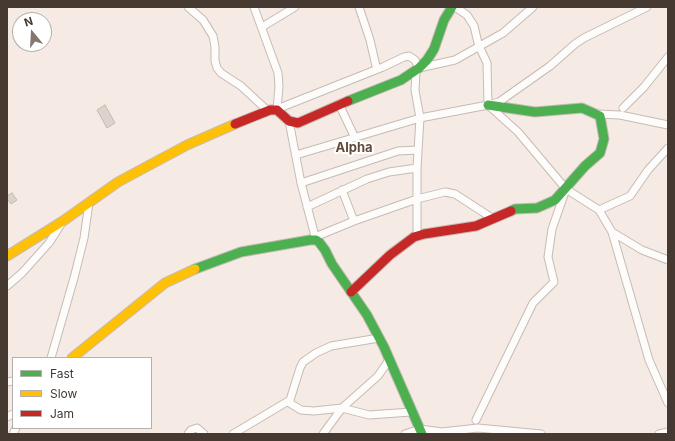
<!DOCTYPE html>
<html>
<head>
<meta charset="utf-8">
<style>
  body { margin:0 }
  #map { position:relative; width:675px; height:441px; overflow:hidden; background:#f5ebe4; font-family:Inter,sans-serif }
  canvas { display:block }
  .frame { position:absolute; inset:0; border:8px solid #453931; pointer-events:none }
  .legend { position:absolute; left:12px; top:357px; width:140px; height:72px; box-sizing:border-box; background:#fff; border:1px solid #b5b0ad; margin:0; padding:5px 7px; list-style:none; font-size:12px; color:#453931 }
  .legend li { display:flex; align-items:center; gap:8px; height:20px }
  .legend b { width:20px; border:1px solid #b5b0ad }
  .north { position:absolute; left:12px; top:12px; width:40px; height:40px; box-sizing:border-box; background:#fff; border:1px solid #b5b0ad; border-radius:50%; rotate:342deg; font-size:11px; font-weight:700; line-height:16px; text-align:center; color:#453931 }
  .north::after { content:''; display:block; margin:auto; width:14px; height:18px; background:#837770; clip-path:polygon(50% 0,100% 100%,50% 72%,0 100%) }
</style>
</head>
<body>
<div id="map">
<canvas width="675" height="441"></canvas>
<div class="frame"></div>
<ul class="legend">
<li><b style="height:5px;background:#4caf50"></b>Fast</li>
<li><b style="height:5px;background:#ffc107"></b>Slow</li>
<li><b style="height:5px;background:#c62828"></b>Jam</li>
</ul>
<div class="north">N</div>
</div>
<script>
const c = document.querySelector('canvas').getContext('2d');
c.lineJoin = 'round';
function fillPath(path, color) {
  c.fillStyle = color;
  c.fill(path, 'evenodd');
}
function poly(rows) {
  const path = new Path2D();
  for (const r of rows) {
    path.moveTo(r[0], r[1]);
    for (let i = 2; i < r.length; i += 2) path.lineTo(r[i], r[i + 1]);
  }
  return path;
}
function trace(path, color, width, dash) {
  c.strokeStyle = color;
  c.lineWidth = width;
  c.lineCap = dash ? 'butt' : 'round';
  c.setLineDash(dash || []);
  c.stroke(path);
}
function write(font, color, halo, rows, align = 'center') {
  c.font = font + ' Inter,sans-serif';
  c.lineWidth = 4;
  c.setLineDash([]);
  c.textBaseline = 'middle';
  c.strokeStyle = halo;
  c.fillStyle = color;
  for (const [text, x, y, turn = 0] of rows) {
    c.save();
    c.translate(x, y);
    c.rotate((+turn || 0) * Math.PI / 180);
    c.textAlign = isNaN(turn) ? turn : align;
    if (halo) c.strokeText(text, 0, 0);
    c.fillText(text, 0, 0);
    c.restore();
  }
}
const building = poly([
  [105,105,115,123,107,128,97,110,105,105],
  [12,193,17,200,11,204,7,199,7,196,12,193]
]);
fillPath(building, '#dcd4cc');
trace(building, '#c2bab2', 1);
const street = poly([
  [188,7,203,20,213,36,215,47,215,61,217,68,221,73,241,86,268,111],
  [254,7,278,73,279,86,277,110],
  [359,7,370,40,376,66],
  [455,7,467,15,474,26,478,43],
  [262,27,295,7],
  [479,46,487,63,488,105,518,132,566,189,599,210,612,232,649,360,668,403],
  [416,71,415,90,420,118,417,168,417,236],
  [339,104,355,138],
  [623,108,644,87,668,57],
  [277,109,383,67,404,57,409,56,415,60,419,68,455,60,503,33,533,7],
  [597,114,620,115,668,125],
  [289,121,301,183,316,240],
  [296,155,420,118,488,105,499,102,550,66,575,44,584,38,647,7],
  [301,183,389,154,398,151,418,150],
  [342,190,354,221],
  [307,207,367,179,389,172,417,168],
  [599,210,630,196,648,170,668,148],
  [612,232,642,250,668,260],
  [315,237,354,221,417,199,445,192,455,194,492,218],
  [7,286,22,273,49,243,63,221],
  [51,358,74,278,84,238,89,203],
  [7,382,13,381],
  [288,402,301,410,314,411,342,408,369,415,411,412],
  [7,417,13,414],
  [476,420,533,303,554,282,548,257,552,229,566,189],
  [13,434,16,428],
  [188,434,191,430,197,428,204,434],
  [233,434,290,400,300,368,303,362,316,353,331,346,379,338],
  [323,434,342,408,378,376,389,360],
  [405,434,420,429,442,432,478,428,541,434],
  [659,434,668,432]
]);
const fast = poly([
  [348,101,401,80,419,68,427,60,434,49,444,20,452,7],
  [488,105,535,112,582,108,600,116,604,139,600,153,585,166,555,200,537,208,515,209,511,211],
  [195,269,241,252,310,240,316,240,319,242,325,250,332,264,367,315,384,347,422,434]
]);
const slow = poly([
  [7,256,63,221,118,182,187,145,235,124],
  [72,358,165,283,195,269]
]);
const jam = poly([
  [235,124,270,110,277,110,289,121,298,123,348,101],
  [351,292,390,255,414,237,424,234,476,226,511,211]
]);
trace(street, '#c5bbb4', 9);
trace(fast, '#c5bbb4', 11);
trace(slow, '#c5bbb4', 11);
trace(jam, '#c5bbb4', 11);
trace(street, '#fefcfb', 7);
trace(fast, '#4caf50', 9);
trace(slow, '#ffc107', 9);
trace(jam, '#c62828', 9);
write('bold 13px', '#624a39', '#fff', [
  ["Alpha",354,148]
]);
</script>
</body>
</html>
